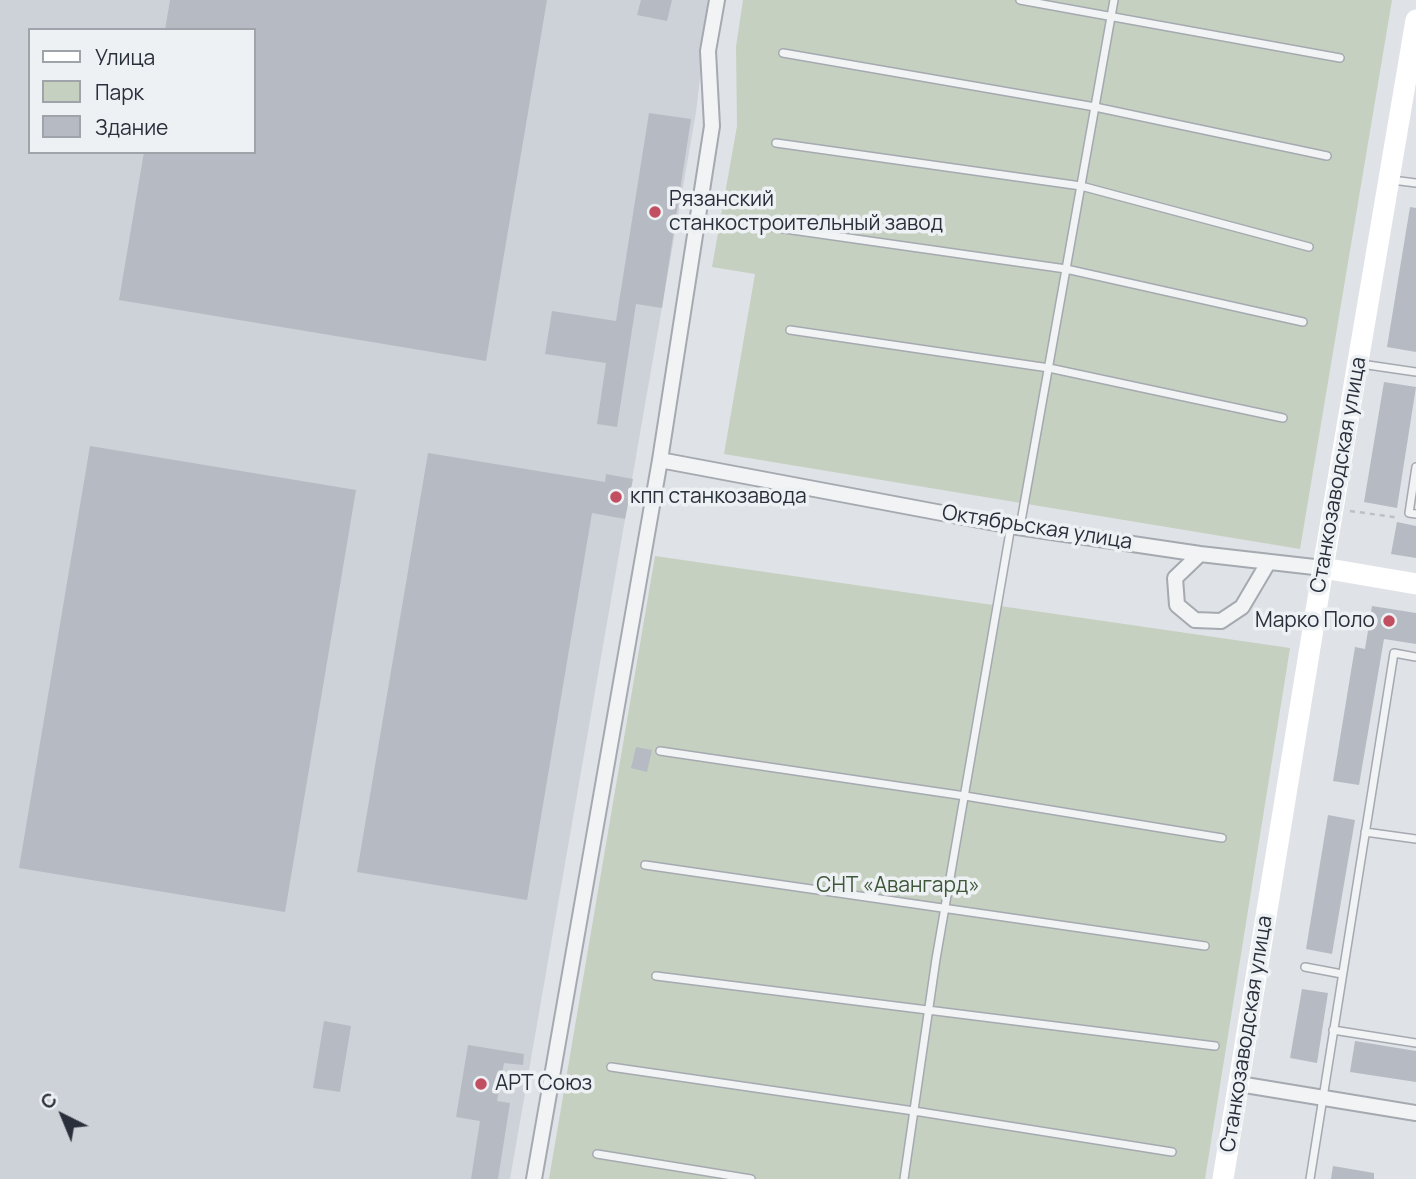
<!DOCTYPE html>
<html>
<head>
<meta charset="utf-8">
<style>
  body { margin:0 }
  #map { position:relative; width:1416px; height:1179px; overflow:hidden; background:#dfe2e7; font-family:Manrope,sans-serif }
  canvas { display:block }
  .legend { position:absolute; left:28px; top:28px; width:228px; height:126px; box-sizing:border-box; background:#eef1f4; border:2px solid #9fa4aa; margin:0; padding:9px 12px; list-style:none; font-size:21px; color:#29303c }
  .legend li { display:flex; align-items:center; gap:14px; height:35px }
  .legend b { width:35px; border:2px solid #9fa4aa }
  .north { position:absolute; left:28px; top:1081px; width:70px; height:70px; -webkit-text-stroke:5px #eef1f4; paint-order:stroke; rotate:317deg; font-size:19px; font-weight:700; line-height:28px; text-align:center; color:#29303c }
  .north::after { content:''; display:block; margin:auto; width:24px; height:32px; background:#29303c; clip-path:polygon(50% 0,100% 100%,50% 72%,0 100%) }
</style>
</head>
<body>
<div id="map">
<canvas width="1416" height="1179"></canvas>
<ul class="legend">
<li><b style="height:9px;background:#fff"></b>Улица</li>
<li><b style="height:19px;background:#c5d0c0"></b>Парк</li>
<li><b style="height:19px;background:#b6bbc3"></b>Здание</li>
</ul>
<div class="north">С</div>
</div>
<script>
const c = document.querySelector('canvas').getContext('2d');
c.lineJoin = 'round';
function fillPath(path, color) {
  c.fillStyle = color;
  c.fill(path, 'evenodd');
}
function poly(rows) {
  const path = new Path2D();
  for (const r of rows) {
    path.moveTo(r[0], r[1]);
    for (let i = 2; i < r.length; i += 2) path.lineTo(r[i], r[i + 1]);
  }
  return path;
}
function trace(path, color, width, dash) {
  c.strokeStyle = color;
  c.lineWidth = width;
  c.lineCap = dash ? 'butt' : 'round';
  c.setLineDash(dash || []);
  c.stroke(path);
}
function write(font, color, halo, rows, align = 'center') {
  c.font = font + ' Manrope,sans-serif';
  c.lineWidth = 7;
  c.setLineDash([]);
  c.textBaseline = 'middle';
  c.strokeStyle = halo;
  c.fillStyle = color;
  for (const [text, x, y, turn = 0] of rows) {
    c.save();
    c.translate(x, y);
    c.rotate((+turn || 0) * Math.PI / 180);
    c.textAlign = isNaN(turn) ? turn : align;
    if (halo) c.strokeText(text, 0, 0);
    c.fillText(text, 0, 0);
    c.restore();
  }
}
fillPath(poly([
  [0,0,709,0,696,112,510,1179,0,1179],
  [30,30,254,30,254,152,30,152]
]), '#cdd1d8');
fillPath(poly([
  [743,0,1392,0,1300,549,724,454,755,274,712,267,737,126,736,47],
  [655,556,1290,648,1205,1179,549,1179]
]), '#c5d0c0');
fillPath(poly([
  [170,0,547,0,486,361,119,300,144,152,254,152,254,30,165,30],
  [641,0,672,0,667,21,637,15],
  [649,113,691,119,662,308,636,304,617,427,597,424,606,363,545,354,552,311,616,321],
  [1410,207,1416,208,1416,352,1387,347],
  [1384,382,1416,387,1397,508,1364,502],
  [90,446,356,490,285,912,19,868],
  [428,453,605,482,606,474,633,479,625,519,592,513,527,900,357,872],
  [1397,522,1416,526,1416,558,1391,554],
  [1372,606,1416,613,1416,644,1384,639,1359,785,1333,781,1355,647,1365,649],
  [636,747,652,750,647,772,631,768],
  [1328,815,1355,820,1332,954,1306,949],
  [1302,989,1328,993,1317,1063,1290,1058],
  [324,1021,351,1026,340,1092,313,1088],
  [1355,1041,1416,1051,1416,1082,1350,1072],
  [468,1045,524,1054,523,1065,504,1063,497,1101,510,1103,498,1179,471,1179,480,1121,456,1117],
  [1333,1166,1374,1173,1374,1179,1331,1179]
]), '#b6bbc3');
const lane = poly([
  [1020,0,1340,58],
  [783,53,1095,107,1327,156],
  [776,143,1081,186,1309,247],
  [1392,180,1416,183],
  [764,226,1066,269,1303,322],
  [790,330,1049,368,1283,418],
  [1361,364,1416,372],
  [1416,467,1409,513,1416,514],
  [1020,527,1114,0],
  [660,751,965,796,1222,838],
  [1365,832,1416,839],
  [645,865,1205,946],
  [1305,967,1342,974],
  [656,976,1215,1046],
  [1333,1030,1416,1043],
  [611,1067,914,1111,1172,1152],
  [597,1154,751,1179],
  [904,1179,936,959,1011,526],
  [1310,1179,1394,653,1416,657]
]);
const street = poly([
  [660,460,1011,526,1200,554,1323,568],
  [1200,554,1175,578,1177,605,1195,620,1221,621,1242,607,1268,563],
  [1239,1084,1416,1113],
  [534,1179,660,460,712,126,708,51,717,0]
]);
trace(lane, '#a5a9b0', 10);
trace(street, '#a5a9b0', 18);
trace(poly([
  [1350,511,1394,517,1399,516]
]), '#bdc0c5', 2.5, [5, 5]);
trace(lane, '#f1f3f5', 7);
trace(street, '#f1f3f5', 14);
trace(poly([
  [1323,568,1416,584],
  [1223,1179,1323,568,1416,20]
]), '#fff', 21);
for (const [x, y, r, color] of [
  [655,212,7,"#c14e61"],
  [616,497,7,"#c14e61"],
  [1389,621,7,"#c14e61"],
  [481,1084,7,"#c14e61"]
]) {
  const dot = new Path2D();
  dot.arc(x, y, r, 0, 2 * Math.PI);
  c.fillStyle = color;
  c.fill(dot);
  trace(dot, '#eef1f4', 2.5);
}
write('21px', '#29303c', '#eef1f4', [
  ["Рязанский",669,200],
  ["станкостроительный завод",669,224],
  ["кпп станкозавода",630,497],
  ["Марко Поло",1375,621,"right"],
  ["АРТ Союз",495,1084]
], 'left');
write('21px', '#29303c', '#eef1f4', [
  ["Станкозаводская улица",1339,475,-80],
  ["Октябрьская улица",1037,528,9],
  ["Станкозаводская улица",1247,1034,-81]
]);
write('21px', '#3e5738', '#eef1f4', [
  ["СНТ «Авангард»",898,886]
]);
</script>
</body>
</html>
